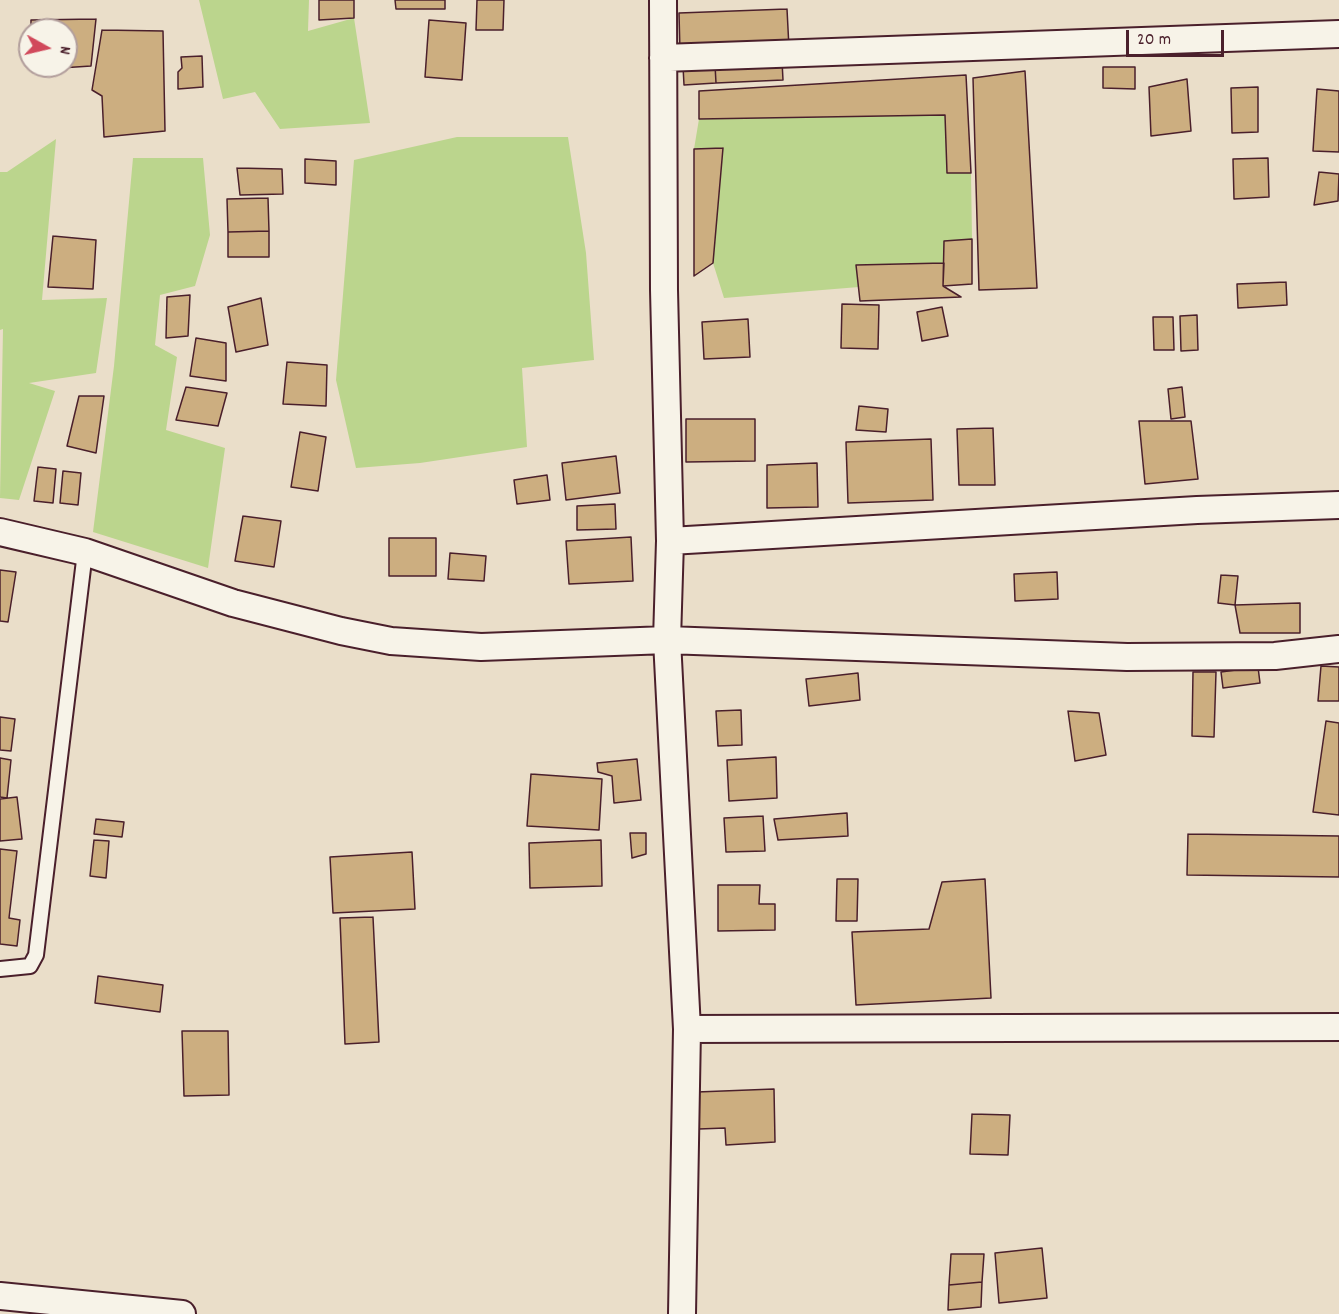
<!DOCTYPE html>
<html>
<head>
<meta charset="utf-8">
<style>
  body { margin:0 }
  #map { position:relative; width:1339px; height:1314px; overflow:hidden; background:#eadec9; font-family:Dekko,sans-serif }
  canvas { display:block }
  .north { position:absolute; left:18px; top:18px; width:60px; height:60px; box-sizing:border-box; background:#f7f3e8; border:2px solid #b29e9c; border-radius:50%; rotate:98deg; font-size:16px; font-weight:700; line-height:24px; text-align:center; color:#4a1f2b }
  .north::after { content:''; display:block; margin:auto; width:21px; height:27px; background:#d1495b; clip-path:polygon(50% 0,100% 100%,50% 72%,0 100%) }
  .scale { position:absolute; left:1126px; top:30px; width:98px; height:27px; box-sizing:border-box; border:3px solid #4a1f2b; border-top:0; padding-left:8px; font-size:18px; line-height:21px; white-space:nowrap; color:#4a1f2b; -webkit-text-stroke:4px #f7f3e8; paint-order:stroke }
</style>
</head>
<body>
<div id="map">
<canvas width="1339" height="1314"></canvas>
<div class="north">N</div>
<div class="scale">20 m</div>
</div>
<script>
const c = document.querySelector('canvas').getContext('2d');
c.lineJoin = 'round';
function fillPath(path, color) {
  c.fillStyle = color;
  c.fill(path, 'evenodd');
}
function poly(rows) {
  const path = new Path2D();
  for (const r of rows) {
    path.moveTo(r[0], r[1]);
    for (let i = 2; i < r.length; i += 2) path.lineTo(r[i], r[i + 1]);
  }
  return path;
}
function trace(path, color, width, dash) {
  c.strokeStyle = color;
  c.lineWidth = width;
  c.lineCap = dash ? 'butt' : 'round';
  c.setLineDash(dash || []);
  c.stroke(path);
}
fillPath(poly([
  [199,0,309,0,308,31,354,18,370,123,280,129,255,92,223,99],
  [945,115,947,172,971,173,972,239,944,241,944,263,856,265,859,287,724,298,713,263,723,148,694,149,699,119],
  [457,137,568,137,586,253,594,360,522,368,527,447,420,463,356,468,336,380,354,160],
  [56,139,42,300,107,298,96,373,29,383,55,391,19,500,0,498,3,329,0,330,0,172,7,172],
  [133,158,203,158,210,235,195,286,160,295,155,345,177,357,166,430,225,448,208,568,93,532,114,366]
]), '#bbd58d');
const building = poly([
  [319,0,354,0,354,18,319,20,319,0],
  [395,0,445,0,445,9,396,9,395,0],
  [477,0,504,0,503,30,476,30,477,0],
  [787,9,789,48,680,52,679,13,787,9],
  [96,19,91,66,30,70,30,57,30,66,66,66,66,30,31,30,31,20,96,19],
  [429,20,466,23,462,80,425,77,429,20],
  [102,30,163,31,165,131,104,137,102,96,92,90,102,30],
  [202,56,203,87,178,89,178,72,182,68,181,57,202,56],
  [782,61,783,80,716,83,715,65,782,61],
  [715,65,716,83,684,85,683,66,715,65],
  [1103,67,1135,67,1135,89,1103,88,1103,67],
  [1025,71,1037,288,979,290,973,78,1025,71],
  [966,75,971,173,947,173,945,115,699,119,699,91,966,75],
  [1187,79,1191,131,1151,136,1149,87,1187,79],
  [1258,87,1258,132,1232,133,1231,88,1258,87],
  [1317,89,1339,91,1339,152,1313,151,1317,89],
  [723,148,713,263,694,276,694,149,723,148],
  [1268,158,1269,197,1234,199,1233,159,1268,158],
  [305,159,336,161,336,185,305,183,305,159],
  [237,168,282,169,283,194,240,195,237,168],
  [1319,172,1339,174,1338,201,1314,205,1319,172],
  [268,198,269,231,228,232,227,199,268,198],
  [269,231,269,257,228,257,228,232,269,231],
  [53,236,96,240,93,289,48,287,53,236],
  [972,239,972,284,943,286,944,241,972,239],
  [944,263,943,286,961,297,860,301,856,265,944,263],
  [1286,282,1287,305,1238,308,1237,284,1286,282],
  [190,295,188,336,166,338,167,297,190,295],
  [261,298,268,345,236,352,228,307,261,298],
  [842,304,879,305,878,349,841,348,842,304],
  [942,307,948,336,922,341,917,312,942,307],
  [1197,315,1198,350,1181,351,1180,316,1197,315],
  [1153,317,1173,317,1174,350,1154,350,1153,317],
  [748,319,750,357,704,359,702,322,748,319],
  [196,338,226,343,226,381,190,376,196,338],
  [287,362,327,365,326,406,283,404,287,362],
  [186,387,227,393,218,426,176,420,186,387],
  [1182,387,1185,417,1171,419,1168,389,1182,387],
  [79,396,104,396,96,453,67,446,79,396],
  [859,406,888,409,886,432,856,430,859,406],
  [686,419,755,419,755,461,686,462,686,419],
  [1139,421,1191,421,1198,479,1145,484,1139,421],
  [993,428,995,485,959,485,957,429,993,428],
  [300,432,326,437,318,491,291,487,300,432],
  [931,439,933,500,848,503,846,442,931,439],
  [616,456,620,493,566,500,562,463,616,456],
  [817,463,818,507,767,508,767,465,817,463],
  [38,467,56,469,53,503,34,501,38,467],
  [63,471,81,473,78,505,60,503,63,471],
  [547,475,550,500,517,504,514,480,547,475],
  [615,504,616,529,577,530,577,506,615,504],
  [243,516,281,521,274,567,235,561,243,516],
  [631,537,633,581,569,584,566,541,631,537],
  [389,538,436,538,436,576,389,576,389,538],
  [450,553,486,556,484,581,448,579,450,553],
  [0,570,16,572,8,622,0,621,0,570],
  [1057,572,1058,599,1015,601,1014,574,1057,572],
  [1221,575,1238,576,1235,605,1218,603,1221,575],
  [1300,603,1300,633,1240,633,1235,605,1300,603],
  [1321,666,1339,667,1339,701,1318,701,1321,666],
  [1258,667,1260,683,1223,688,1221,672,1258,667],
  [1193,672,1216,672,1214,737,1192,736,1193,672],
  [858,673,860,700,809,706,806,679,858,673],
  [741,710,742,745,718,746,716,711,741,710],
  [1068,711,1099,713,1106,755,1075,761,1068,711],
  [0,717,15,719,11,751,0,750,0,717],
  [1326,721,1339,723,1339,815,1313,812,1326,721],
  [776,757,777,798,729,801,727,760,776,757],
  [0,758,11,760,7,798,0,797,0,758],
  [637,759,641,800,614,803,612,776,598,772,597,763,637,759],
  [531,774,602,779,599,830,527,826,531,774],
  [17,797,22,839,0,841,0,799,17,797],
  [847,813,848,836,778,840,774,819,847,813],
  [763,816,765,851,726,852,724,818,763,816],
  [96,819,124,822,122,837,94,834,96,819],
  [630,833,646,833,646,854,632,858,630,833],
  [1188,834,1339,836,1339,877,1187,875,1188,834],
  [94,840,109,841,106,878,90,876,94,840],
  [601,840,602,886,530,888,529,843,601,840],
  [0,849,17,851,9,918,20,920,17,946,0,944,0,849],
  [412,852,415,909,333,913,330,857,412,852],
  [837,879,858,879,857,921,836,921,837,879],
  [985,879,991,998,856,1005,852,932,929,929,942,882,985,879],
  [718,885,760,885,759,904,775,904,775,930,718,931,718,885],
  [373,917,379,1042,345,1044,340,918,373,917],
  [98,976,163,985,160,1012,95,1003,98,976],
  [182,1031,228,1031,229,1095,184,1096,182,1031],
  [774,1089,775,1142,726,1145,725,1128,699,1129,697,1092,774,1089],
  [972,1114,1010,1115,1008,1155,970,1154,972,1114],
  [1042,1248,1047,1298,999,1303,995,1253,1042,1248],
  [951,1254,984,1254,982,1282,949,1285,951,1254],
  [982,1282,981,1307,948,1310,949,1285,982,1282]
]);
fillPath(building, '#ccae80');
trace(building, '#4a1f2b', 1.5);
const lane = poly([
  [0,969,30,966,36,955,85,552]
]);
const street = poly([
  [663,0,664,290,670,541,667,640,687,1029,682,1314],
  [663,58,1339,34],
  [0,532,85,552,233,603,341,631,391,641,481,647,667,640,1127,657,1275,656,1339,649],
  [670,541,1197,510,1339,505],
  [687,1029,1339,1027],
  [0,1296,182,1314]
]);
trace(lane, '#4a1f2b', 18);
trace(street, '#4a1f2b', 30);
trace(lane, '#f7f3e8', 14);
trace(street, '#f7f3e8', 26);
</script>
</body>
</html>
